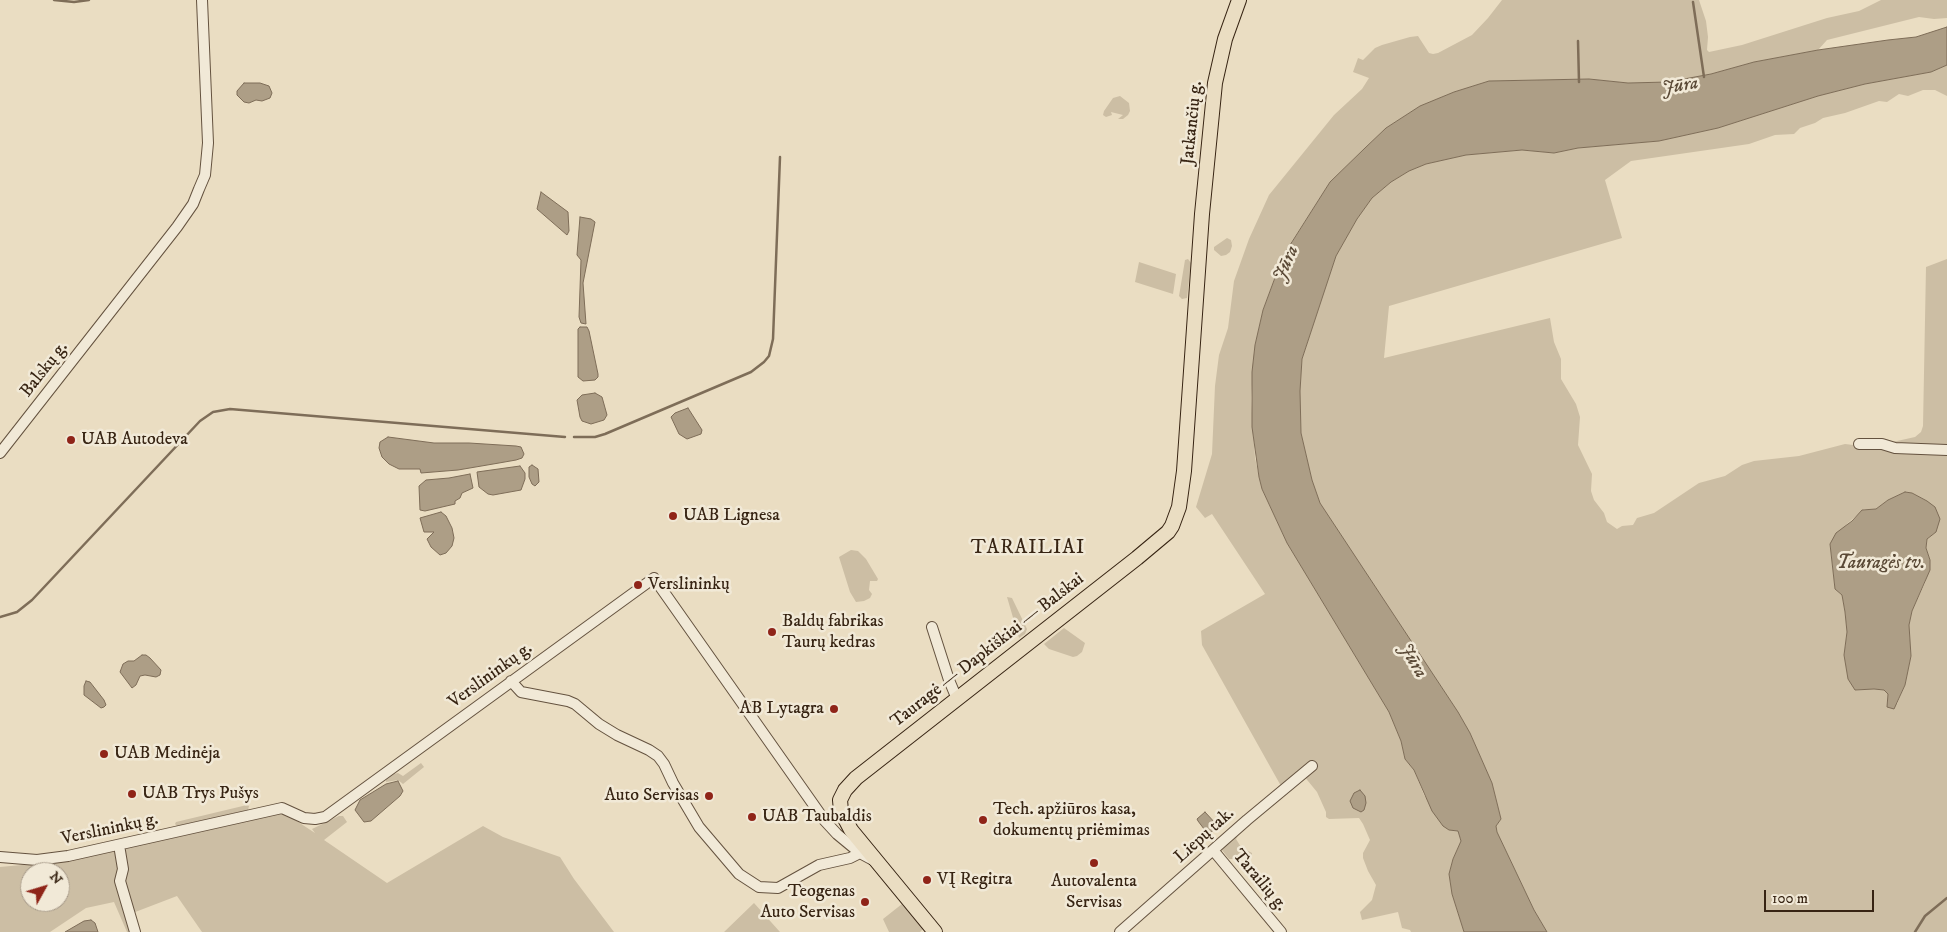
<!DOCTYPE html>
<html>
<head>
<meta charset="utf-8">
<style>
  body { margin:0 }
  #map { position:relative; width:1947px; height:932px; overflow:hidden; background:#eaddc2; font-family:"IM FELL DW Pica",serif }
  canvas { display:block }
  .north { position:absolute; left:20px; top:862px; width:50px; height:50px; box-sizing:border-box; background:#f1e9d7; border:1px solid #a79a89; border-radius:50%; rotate:51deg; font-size:14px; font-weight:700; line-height:20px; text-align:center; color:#372413 }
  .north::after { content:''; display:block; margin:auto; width:18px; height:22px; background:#8f2418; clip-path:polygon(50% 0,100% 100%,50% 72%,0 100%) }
  .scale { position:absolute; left:1764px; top:890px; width:110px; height:22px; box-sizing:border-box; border:2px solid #372413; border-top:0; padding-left:6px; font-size:15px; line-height:18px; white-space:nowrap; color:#372413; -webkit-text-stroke:4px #f1e9d7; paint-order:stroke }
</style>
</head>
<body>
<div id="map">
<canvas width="1947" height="932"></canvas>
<div class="north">N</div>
<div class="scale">100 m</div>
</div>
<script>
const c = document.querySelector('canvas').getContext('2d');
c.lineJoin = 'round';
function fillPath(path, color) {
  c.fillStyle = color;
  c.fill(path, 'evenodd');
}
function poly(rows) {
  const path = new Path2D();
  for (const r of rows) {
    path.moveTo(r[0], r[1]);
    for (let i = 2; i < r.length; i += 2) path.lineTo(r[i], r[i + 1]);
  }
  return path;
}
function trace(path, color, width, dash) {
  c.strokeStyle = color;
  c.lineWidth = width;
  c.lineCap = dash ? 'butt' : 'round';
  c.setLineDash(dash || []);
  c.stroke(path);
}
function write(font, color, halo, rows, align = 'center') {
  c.font = font + ' "IM FELL DW Pica",serif';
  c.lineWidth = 5;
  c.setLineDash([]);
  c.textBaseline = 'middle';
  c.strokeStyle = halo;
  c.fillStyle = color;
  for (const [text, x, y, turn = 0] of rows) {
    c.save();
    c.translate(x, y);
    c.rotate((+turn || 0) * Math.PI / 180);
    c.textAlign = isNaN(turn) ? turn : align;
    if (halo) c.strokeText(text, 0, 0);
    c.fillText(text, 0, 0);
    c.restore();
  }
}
fillPath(poly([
  [1502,0,1699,0,1706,21,1708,37,1707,50,1709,52,1742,45,1827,18,1859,11,1881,0,1947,0,1947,18,1934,19,1919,17,1827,40,1818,50,1754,62,1711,74,1668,82,1627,83,1589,79,1489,81,1454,92,1420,106,1386,128,1365,148,1330,182,1290,244,1277,271,1263,310,1255,345,1251,398,1255,458,1262,489,1287,543,1389,712,1401,741,1405,759,1414,770,1424,795,1449,830,1458,831,1461,841,1453,859,1449,874,1452,894,1464,932,1411,932,1410,930,1402,928,1398,912,1362,920,1360,912,1372,900,1376,885,1368,871,1363,858,1363,853,1370,840,1363,824,1359,818,1329,819,1326,817,1326,812,1317,792,1299,770,1281,786,1202,645,1201,631,1265,594,1212,514,1205,518,1196,507,1212,454,1215,386,1219,355,1228,328,1234,281,1249,239,1269,195,1334,115,1362,89,1369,78,1353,72,1358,58,1363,60,1375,48,1382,45,1410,37,1418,36,1429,53,1433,54,1438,53,1472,35,1488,18],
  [1947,65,1947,96,1935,90,1923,90,1908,96,1899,94,1887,102,1879,101,1845,113,1823,118,1815,123,1800,128,1794,134,1775,135,1749,144,1631,161,1605,180,1622,238,1389,306,1384,358,1550,318,1554,342,1561,359,1561,379,1576,404,1580,417,1578,445,1592,474,1591,491,1594,500,1604,513,1607,522,1617,529,1622,526,1633,525,1637,518,1654,513,1699,483,1725,476,1742,465,1754,461,1799,456,1845,444,1870,447,1915,437,1921,432,1923,426,1926,267,1947,259,1947,932,1547,932,1534,910,1497,832,1496,826,1501,819,1492,783,1470,733,1458,712,1320,503,1312,480,1301,433,1300,391,1302,359,1336,256,1357,219,1372,198,1391,182,1409,171,1426,164,1466,155,1522,150,1554,153,1578,148,1659,141,1718,128,1818,96,1865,84,1931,72],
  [1905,492,1912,493,1927,501,1936,532,1927,539,1926,548,1930,560,1925,583,1912,611,1909,625,1911,656,1905,685,1897,704,1887,702,1888,694,1884,690,1874,689,1856,690,1848,679,1844,655,1847,632,1845,612,1842,595,1835,589,1830,544,1848,523,1864,509,1876,509,1888,500],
  [1120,96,1129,103,1130,111,1128,115,1123,119,1118,119,1123,115,1111,112,1112,115,1106,117,1103,115,1104,111,1113,98],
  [1227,238,1231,240,1232,246,1230,252,1226,255,1221,256,1214,250,1214,247],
  [1188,259,1191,263,1187,298,1182,299,1179,296,1185,260],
  [1139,262,1176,274,1173,294,1135,282],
  [851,550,858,551,866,559,878,579,877,581,870,581,869,590,872,594,870,598,864,601,856,602,850,592,839,557],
  [1007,597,1012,598,1027,629,1025,634,1019,638],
  [1064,628,1085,643,1082,652,1077,656,1073,657,1049,649,1044,644],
  [421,763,424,767,403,784,398,780,386,782,386,780,394,774,398,773,403,776],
  [247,805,249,806,248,810,177,826,175,824,176,822],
  [277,813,286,814,315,833,312,829,339,816,343,816,347,822,324,840,387,883,483,826,503,837,560,857,574,879,614,932,202,932,177,896,130,914,135,932,127,932,114,902,86,908,50,932,0,932,0,867,66,861],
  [30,872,60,872,60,902,30,902],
  [1241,831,1236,839,1241,847,1252,853,1252,856,1243,852,1233,859,1229,859,1222,850,1222,846],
  [754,903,780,932,724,932],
  [902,904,923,929,920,932,889,932,883,919]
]), '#ccbea4');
const water = poly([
  [1947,27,1947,65,1931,72,1865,84,1818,96,1718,128,1659,141,1578,148,1554,153,1522,150,1466,155,1426,164,1409,171,1391,182,1372,198,1357,219,1336,256,1302,359,1300,391,1301,433,1312,480,1320,503,1458,712,1470,733,1492,783,1501,819,1496,826,1497,832,1534,910,1547,932,1464,932,1452,894,1449,874,1453,859,1461,841,1458,831,1449,830,1443,826,1432,811,1414,770,1405,759,1401,741,1389,712,1287,543,1262,489,1259,477,1252,427,1252,372,1255,345,1263,310,1283,256,1330,182,1365,148,1386,128,1420,106,1454,92,1489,81,1589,79,1628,83,1668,82,1711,74,1754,62,1818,50,1888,40,1916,37,1947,27],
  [244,83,260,83,269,86,272,93,270,98,262,101,256,100,249,103,244,102,237,95,237,91,244,83],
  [541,192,568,212,569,231,567,235,537,209,541,192],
  [580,217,591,219,595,222,583,283,586,324,581,323,579,317,581,260,577,255,580,217],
  [580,327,587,327,589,331,598,374,598,377,595,380,583,381,578,377,578,329,580,327],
  [595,393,602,397,607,415,604,420,591,424,582,421,580,417,577,400,582,395,595,393],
  [688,408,702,430,701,434,687,439,679,434,671,417,675,413,688,408],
  [388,437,434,443,469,443,516,446,521,447,524,454,522,458,516,460,499,463,458,470,421,473,420,469,399,469,389,464,382,457,379,448,380,442,388,437],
  [532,465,538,469,539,482,535,486,532,484,529,477,529,467,532,465],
  [520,466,525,473,525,479,521,490,493,495,488,494,479,487,477,472,520,466],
  [470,474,473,488,462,493,460,498,455,501,455,504,425,511,420,510,419,486,426,480,449,478,470,474],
  [1905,492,1912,493,1927,501,1935,507,1940,519,1936,532,1927,539,1926,548,1930,560,1930,570,1912,611,1909,625,1911,656,1905,685,1894,709,1887,707,1888,694,1884,690,1874,689,1855,690,1848,679,1844,655,1847,632,1845,612,1842,595,1835,589,1830,544,1836,533,1852,521,1862,510,1876,509,1888,500,1905,492],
  [441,512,446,516,452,528,454,538,452,546,446,553,440,555,431,547,427,539,434,532,424,532,420,518,441,512],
  [142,655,146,655,150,658,161,670,160,675,156,677,145,675,140,676,136,685,132,688,120,672,123,664,128,661,134,661,142,655],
  [86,681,90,682,104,700,106,705,104,707,101,708,84,695,84,686,86,681],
  [398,781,403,791,400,796,371,821,364,822,355,810,360,800,386,784,398,781],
  [1360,790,1365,796,1366,803,1364,810,1361,812,1353,808,1350,801,1354,793,1360,790],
  [1205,812,1217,825,1210,834,1207,833,1198,821,1197,819,1205,812],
  [91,920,95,923,98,932,65,932,84,921,91,920]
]);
fillPath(water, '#ad9e86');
trace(water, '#7e6d58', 1);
trace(poly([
  [54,0,74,2,89,0],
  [1693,2,1704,77],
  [1578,41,1579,82],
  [574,437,595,437,605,434,751,372,764,362,769,356,773,339,780,157],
  [0,617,17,612,32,600,200,421,213,412,230,409,565,437],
  [1915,932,1925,916,1947,898]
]), '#7e6d58', 2.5);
const minor = poly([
  [1859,444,1882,444,1895,448,1947,450],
  [0,453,177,227,193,204,199,189,205,175,208,143,202,0],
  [932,627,949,680,957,699],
  [511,681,521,692,568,701,575,704,599,724,617,735,649,750,658,756,664,764,673,783,699,827,739,874,759,887,778,888,819,865,850,858,860,853],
  [119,845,123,869,120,881,135,932],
  [1213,850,1281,932],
  [0,857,37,860,68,856,282,808,304,818,315,819,325,817,654,578,825,821,837,834,860,853,873,860],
  [1120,932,1247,820,1312,766]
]);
const major = poly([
  [935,932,851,830,841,811,840,800,845,790,856,778,1137,558,1168,532,1172,526,1179,507,1184,471,1202,214,1215,83,1225,39,1239,0]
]);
trace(minor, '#64523f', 12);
trace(major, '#372413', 16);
trace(minor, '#f1e9d7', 10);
trace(major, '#eaddc2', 14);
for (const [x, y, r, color] of [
  [71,440,5,"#8f2418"],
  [673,516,5,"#8f2418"],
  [638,585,5,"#8f2418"],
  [772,632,5,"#8f2418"],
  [834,709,5,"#8f2418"],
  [104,754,5,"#8f2418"],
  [132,794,5,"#8f2418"],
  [709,796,5,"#8f2418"],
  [752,817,5,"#8f2418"],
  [983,820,5,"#8f2418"],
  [1094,863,5,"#8f2418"],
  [927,880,5,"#8f2418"],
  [865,902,5,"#8f2418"]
]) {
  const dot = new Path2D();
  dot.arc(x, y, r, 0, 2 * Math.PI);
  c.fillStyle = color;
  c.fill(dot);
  trace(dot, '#f1e9d7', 2);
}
write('18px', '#372413', '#f1e9d7', [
  ["Jatkančių g.",1193,123,-84],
  ["Balskų g.",45,370,-52],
  ["Tauragė — Dapkiškiai — Balskai",988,651,-38],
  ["Verslininkų g.",491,676,-36],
  ["Verslininkų g.",110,830,-12],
  ["Liepų tak.",1205,836,-42],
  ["Tarailių g.",1259,881,50]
]);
write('18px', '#372413', '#f1e9d7', [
  ["UAB Autodeva",81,440],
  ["UAB Lignesa",683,516],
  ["Verslininkų",648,585],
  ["Baldų fabrikas",782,622],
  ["Taurų kedras",782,643],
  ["AB Lytagra",824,709,"right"],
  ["UAB Medinėja",114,754],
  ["UAB Trys Pušys",142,794],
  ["Auto Servisas",699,796,"right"],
  ["Tech. apžiūros kasa,",993,810],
  ["dokumentų priėmimas",993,831],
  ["UAB Taubaldis",762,817],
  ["VĮ Regitra",937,880],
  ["Autovalenta",1094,882,"center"],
  ["Servisas",1094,903,"center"],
  ["Teogenas",855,892,"right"],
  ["Auto Servisas",855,913,"right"]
], 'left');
write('italic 19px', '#5a4936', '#f1e9d7', [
  ["Jūra",1680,87,-9],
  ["Jūra",1287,264,-66],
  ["Tauragės tv.",1881,564],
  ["Jūra",1412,661,60]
]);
c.letterSpacing = '1px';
write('20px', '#372413', '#f1e9d7', [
  ["TARAILIAI",1028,549]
]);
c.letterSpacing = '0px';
</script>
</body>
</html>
